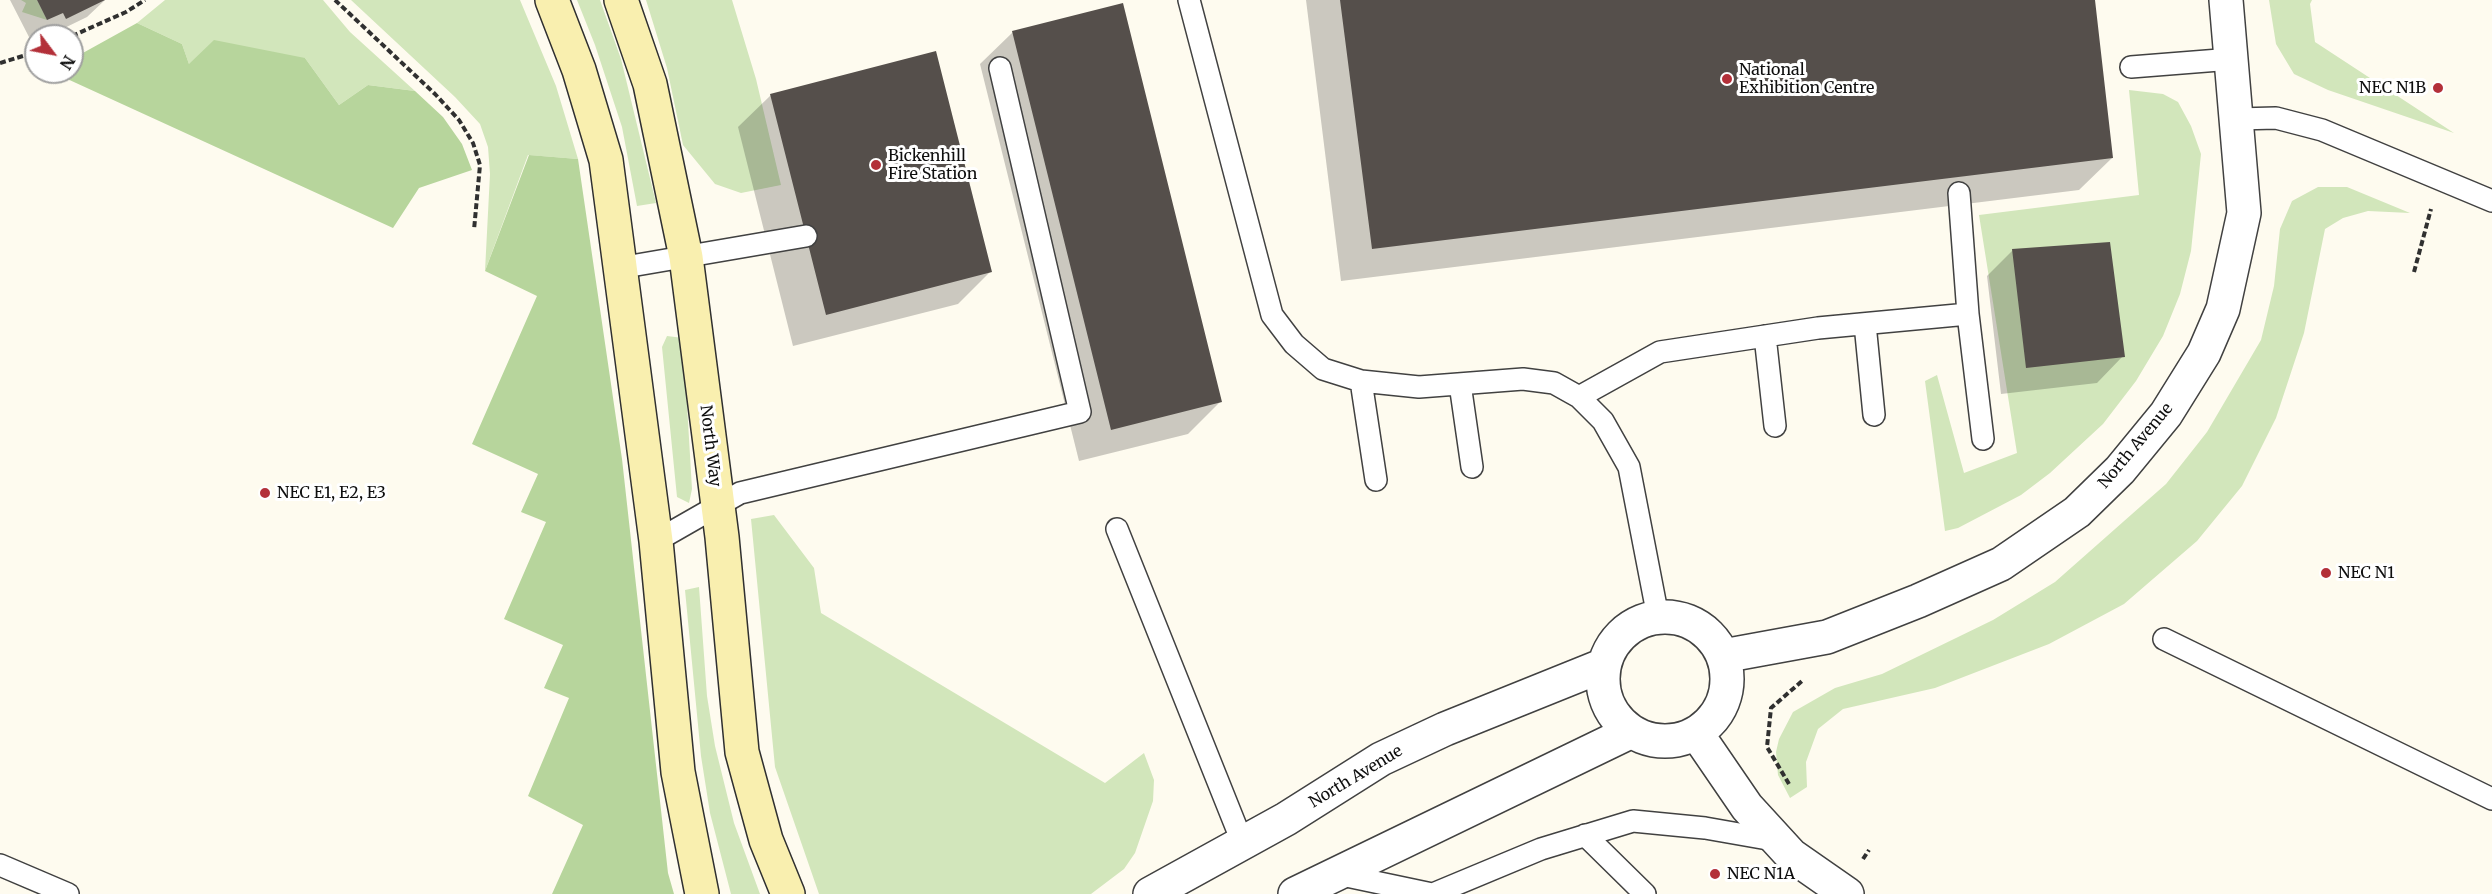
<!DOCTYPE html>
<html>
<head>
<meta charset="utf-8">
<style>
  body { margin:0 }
  #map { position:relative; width:2492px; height:894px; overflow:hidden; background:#fefbef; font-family:Merriweather,serif }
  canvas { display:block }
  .north { position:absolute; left:24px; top:24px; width:60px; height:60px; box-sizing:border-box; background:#fff; border:2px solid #9f9f9f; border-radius:50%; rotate:122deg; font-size:16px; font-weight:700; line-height:24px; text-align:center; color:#0e0e0e }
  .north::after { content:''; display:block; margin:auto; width:21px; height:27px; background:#b33039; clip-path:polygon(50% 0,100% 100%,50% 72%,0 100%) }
</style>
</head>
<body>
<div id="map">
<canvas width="2492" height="894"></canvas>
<div class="north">N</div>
</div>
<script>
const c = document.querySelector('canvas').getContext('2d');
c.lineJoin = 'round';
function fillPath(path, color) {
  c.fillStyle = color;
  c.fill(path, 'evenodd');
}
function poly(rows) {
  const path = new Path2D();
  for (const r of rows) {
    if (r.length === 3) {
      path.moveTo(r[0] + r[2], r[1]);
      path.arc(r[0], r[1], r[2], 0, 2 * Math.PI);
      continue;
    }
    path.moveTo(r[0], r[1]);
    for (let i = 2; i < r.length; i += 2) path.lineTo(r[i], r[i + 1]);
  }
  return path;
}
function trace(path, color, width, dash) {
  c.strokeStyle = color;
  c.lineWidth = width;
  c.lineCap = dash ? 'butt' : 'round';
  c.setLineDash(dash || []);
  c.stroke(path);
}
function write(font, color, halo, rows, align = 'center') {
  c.font = font + ' Merriweather,serif';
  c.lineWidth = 6;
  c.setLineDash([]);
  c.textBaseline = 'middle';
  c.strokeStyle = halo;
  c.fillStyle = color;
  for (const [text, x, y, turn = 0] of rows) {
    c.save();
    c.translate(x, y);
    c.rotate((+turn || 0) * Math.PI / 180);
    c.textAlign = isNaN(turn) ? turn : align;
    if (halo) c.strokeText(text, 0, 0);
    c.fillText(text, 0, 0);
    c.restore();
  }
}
fillPath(poly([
  [21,0,37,0,47,20,22,12,26,3],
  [165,0,323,0,350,32,415,91,368,85,339,105,305,58,189,64,182,44,137,23],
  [351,0,520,0,556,86,578,159,528,155,485,271,490,174,488,147,480,124,455,97],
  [577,0,600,0,621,59,656,203,637,206,622,127,595,45],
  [646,0,732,0,756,79,781,185,741,193,715,184,683,145,667,68],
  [2269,0,2312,0,2310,4,2315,42,2454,133,2328,90,2294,74,2276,44],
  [2129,90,2163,94,2178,102,2191,126,2201,154,2191,251,2180,294,2163,336,2136,381,2103,424,2050,473,2021,495,1958,528,1945,531,1925,381,1937,375,1964,473,2017,453,1979,215,2139,195],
  [2318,187,2347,187,2410,213,2368,211,2343,218,2325,229,2304,333,2276,418,2242,486,2197,541,2124,604,2049,644,1935,688,1843,709,1818,729,1806,762,1807,787,1790,798,1778,775,1776,752,1779,739,1793,712,1835,688,1882,674,1993,620,2055,582,2166,484,2207,432,2261,340,2274,286,2280,229,2292,201],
  [667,336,683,338,692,489,689,503,677,497,662,347],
  [774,515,814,568,821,613,1105,783,1144,753,1154,780,1153,801,1135,853,1124,869,1091,894,819,894,775,767,751,519],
  [699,587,707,696,715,746,734,823,760,894,731,894,710,813,701,756,685,590]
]), '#d2e6bb');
fillPath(poly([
  [137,23,182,44,189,64,214,40,305,58,339,105,368,85,415,91,443,117,462,144,472,170,419,188,393,228,52,72,72,72,72,59],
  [529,155,578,159,622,459,668,873,674,894,552,894,583,825,528,796,569,698,544,688,563,645,504,619,546,522,521,512,538,474,472,444,537,296,485,271]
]), '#b7d59c');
fillPath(poly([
  [10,0,105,0,87,17,48,36,45,30,29,37],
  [1306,0,2093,0,2112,158,2079,190,1341,281],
  [1013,32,1220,402,1188,434,1079,461,980,64],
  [771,95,990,272,958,304,793,346,738,127],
  [2013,250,2123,356,2097,383,2001,394,1987,276]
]), '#0003');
fillPath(poly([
  [37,0,105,0,66,19,63,13,47,20],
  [1340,0,2095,0,2113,158,1372,249],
  [1123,3,1222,402,1111,430,1012,31],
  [936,51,992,272,826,315,770,94],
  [2110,242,2125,357,2026,368,2012,249]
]), '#554f4b');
const lane = poly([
  [1189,0,1272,315,1294,344,1323,369,1361,381,1419,387,1523,379,1554,383,1579,397,1603,421,1629,467,1658,617],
  [2131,67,2232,59],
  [2237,119,2276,118,2322,130,2492,201],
  [1959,193,1968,314],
  [619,268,806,236],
  [1865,324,1874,415],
  [1765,336,1775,426],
  [1361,381,1376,480],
  [1460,384,1472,467],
  [1579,397,1660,352,1818,328,1968,314,1983,439],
  [1117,529,1243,844],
  [656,541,740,493,1080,412,1000,68],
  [2164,639,2492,799],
  [1585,835,1645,894],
  [0,865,68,894],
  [1337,874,1432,894],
  [1433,894,1541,849,1633,821,1705,828,1779,841]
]);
const street = poly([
  [1665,679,62],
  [1723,656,1827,637,1918,601,2001,564,2077,512,2120,470,2166,414,2204,353,2223,309,2244,213,2226,0],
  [1697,734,1747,807,1791,855,1847,894],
  [1150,894,1286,819,1381,759,1445,729,1604,665],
  [1295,894,1630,732]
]);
const secondary = poly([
  [552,0,579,70,606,160,656,541,678,772,702,894],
  [621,0,650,84,686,257,722,537,742,752,766,840,788,894]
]);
trace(lane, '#414141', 24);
trace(street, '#414141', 36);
trace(secondary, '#303030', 36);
trace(poly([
  [335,0,435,94,459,120,473,143,480,165,474,230],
  [72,36,126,12,145,0],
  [0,63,36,52],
  [2414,272,2431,209],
  [1789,784,1767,747,1771,708,1802,681],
  [1863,859,1869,850]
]), '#303030', 4, [6, 3]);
trace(lane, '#fff', 21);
trace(street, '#fff', 33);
trace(secondary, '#f9efaf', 33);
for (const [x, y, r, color] of [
  [1727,79,6,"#b33039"],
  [2438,88,6,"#b33039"],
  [876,165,6,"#b33039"],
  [265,493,6,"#b33039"],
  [2326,573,6,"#b33039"],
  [1715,874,6,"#b33039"]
]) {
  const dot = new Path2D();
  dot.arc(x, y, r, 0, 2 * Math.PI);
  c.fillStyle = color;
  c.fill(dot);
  trace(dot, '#fff', 2);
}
write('16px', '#0e0e0e', '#fff', [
  ["National",1739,70],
  ["Exhibition Centre",1739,88],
  ["NEC N1B",2426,88,"right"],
  ["Bickenhill",888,156],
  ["Fire Station",888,174],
  ["NEC E1, E2, E3",277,493],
  ["NEC N1",2338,573],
  ["NEC N1A",1727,874]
], 'left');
write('16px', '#0e0e0e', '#fff', [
  ["North Way",710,446,83],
  ["North Avenue",2136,446,-50],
  ["North Avenue",1356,777,-31]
]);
</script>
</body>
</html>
